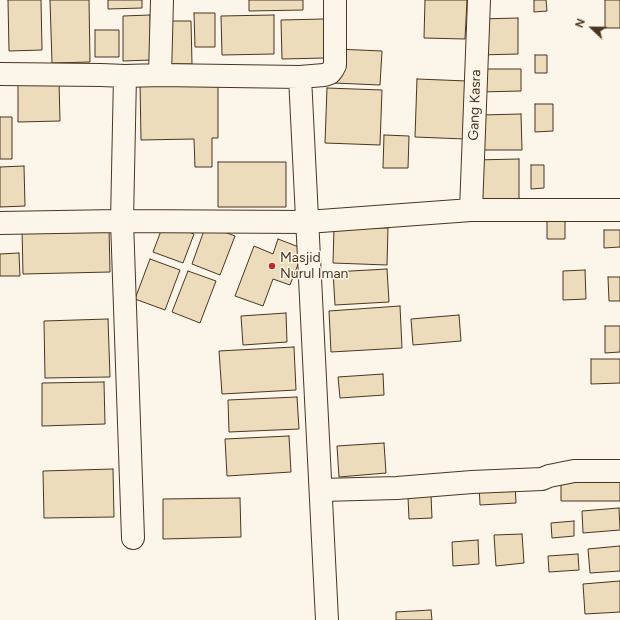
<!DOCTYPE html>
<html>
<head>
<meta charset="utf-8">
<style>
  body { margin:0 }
  #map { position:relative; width:620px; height:620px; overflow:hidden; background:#fbf6e9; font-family:Figtree,sans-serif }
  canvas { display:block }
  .north { position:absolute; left:572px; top:8px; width:40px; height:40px; -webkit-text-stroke:3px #fbf6e9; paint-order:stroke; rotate:292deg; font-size:11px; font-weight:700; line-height:16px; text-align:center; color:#4a3520 }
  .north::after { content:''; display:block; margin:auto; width:14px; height:18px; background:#4a3520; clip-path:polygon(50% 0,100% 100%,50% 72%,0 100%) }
</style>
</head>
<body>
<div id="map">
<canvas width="620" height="620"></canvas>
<div class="north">N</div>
</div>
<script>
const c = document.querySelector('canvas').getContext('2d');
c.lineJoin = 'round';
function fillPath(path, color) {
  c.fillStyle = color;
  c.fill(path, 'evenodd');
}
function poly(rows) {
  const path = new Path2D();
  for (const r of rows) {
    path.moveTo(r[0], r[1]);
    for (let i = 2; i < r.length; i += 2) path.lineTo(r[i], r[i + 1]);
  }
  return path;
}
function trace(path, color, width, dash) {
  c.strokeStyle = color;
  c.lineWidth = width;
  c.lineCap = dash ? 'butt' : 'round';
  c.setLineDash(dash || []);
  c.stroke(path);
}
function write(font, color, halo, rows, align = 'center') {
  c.font = font + ' Figtree,sans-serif';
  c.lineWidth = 3;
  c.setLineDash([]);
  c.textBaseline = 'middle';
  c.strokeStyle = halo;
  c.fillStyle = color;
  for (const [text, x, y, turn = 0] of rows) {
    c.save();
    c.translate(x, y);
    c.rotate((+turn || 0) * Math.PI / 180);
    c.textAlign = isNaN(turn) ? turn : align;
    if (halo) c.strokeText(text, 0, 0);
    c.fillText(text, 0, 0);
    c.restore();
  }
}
const building = poly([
  [8,0,41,0,42,50,9,51,8,0],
  [50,0,89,0,90,62,52,63,50,0],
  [108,0,142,0,142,8,108,9,108,0],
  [249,0,303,0,303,10,249,11,249,0],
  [425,0,467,0,465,39,424,38,425,0],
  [534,0,546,0,547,11,534,12,534,0],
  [605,0,620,0,620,28,605,28,605,0],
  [194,13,215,13,215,47,195,47,194,13],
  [150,15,151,60,123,61,123,16,150,15],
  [274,15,274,54,222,55,221,16,274,15],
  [518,18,518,54,479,55,479,19,518,18],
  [324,19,325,58,282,59,281,20,324,19],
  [166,21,191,21,192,64,167,64,166,21],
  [95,30,119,30,119,57,95,57,95,30],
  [336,49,382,51,380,85,334,83,336,49],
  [535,55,547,55,547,73,535,73,535,55],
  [479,69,521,69,521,91,479,92,479,69],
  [417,79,467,81,465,139,415,137,417,79],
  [59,81,60,121,18,122,18,82,59,81],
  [218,82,218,138,212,138,212,167,195,167,194,139,141,140,140,83,218,82],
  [327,88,382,90,380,145,325,143,327,88],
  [535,104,553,104,553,131,535,132,535,104],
  [521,114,522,150,482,150,481,115,521,114],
  [0,117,12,117,12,159,0,159,0,117],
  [384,135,409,136,408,168,383,168,384,135],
  [519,159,519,200,475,200,474,160,519,159],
  [218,162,286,162,286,207,218,207,218,162],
  [531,165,544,165,544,188,531,189,531,165],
  [24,166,25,206,0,207,0,167,24,166],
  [565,216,565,239,547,239,547,217,565,216],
  [164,223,194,234,183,263,153,252,164,223],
  [206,225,235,236,220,275,192,264,206,225],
  [109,227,110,272,23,274,22,229,109,227],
  [334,227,388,228,387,265,333,263,334,227],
  [604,230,620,230,620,247,604,248,604,230],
  [278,239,304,249,290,285,273,279,263,306,235,296,254,246,273,254,278,239],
  [19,253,20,276,0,276,0,254,19,253],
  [150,259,180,270,165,310,135,299,150,259],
  [387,269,389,302,335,305,333,272,387,269],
  [585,270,586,299,563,300,563,271,585,270],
  [188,271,216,281,200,323,172,312,188,271],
  [608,277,620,277,620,301,609,301,608,277],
  [400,306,402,348,331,352,329,311,400,306],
  [286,313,287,342,243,345,241,316,286,313],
  [459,315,461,341,413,345,411,319,459,315],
  [108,319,110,377,45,378,44,321,108,319],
  [605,326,620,326,620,352,605,353,605,326],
  [294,347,296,390,222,394,219,351,294,347],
  [591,359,620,359,620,383,591,384,591,359],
  [383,374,384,395,340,398,338,377,383,374],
  [104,382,105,424,42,426,42,383,104,382],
  [297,397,299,429,229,432,228,400,297,397],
  [289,436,291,472,227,476,225,439,289,436],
  [384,443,386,473,339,477,337,446,384,443],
  [113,469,114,517,44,518,43,471,113,469],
  [620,476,620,501,561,501,561,477,620,476],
  [515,482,516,503,480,505,479,484,515,482],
  [431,495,432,518,409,519,408,497,431,495],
  [240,498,241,537,163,539,163,499,240,498],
  [619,508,620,530,583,533,582,511,619,508],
  [574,521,574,536,552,538,551,523,574,521],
  [522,534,524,563,496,566,494,535,522,534],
  [478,540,479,564,453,566,452,542,478,540],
  [620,546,620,571,590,573,588,549,620,546],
  [578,554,579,570,549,572,548,556,578,554],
  [620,581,620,612,585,614,583,584,620,581],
  [431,610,432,620,396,620,396,612,431,610]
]);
fillPath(building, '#ecdcbc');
trace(building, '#4a3520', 1);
const minor = poly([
  [0,74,101,75,125,76,122,221,133,538],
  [160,75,162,0],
  [125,76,160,75,300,77,324,75,330,73,333,69,335,65,335,0],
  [300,77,327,620],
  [471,210,479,0],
  [0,223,116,221,307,222,471,210,620,210],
  [321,490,397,488,472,482,542,479,549,476,574,471,620,471]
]);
trace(minor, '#4a3520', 24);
trace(minor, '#fbf6e9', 22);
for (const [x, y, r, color] of [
  [272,266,4,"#c62828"]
]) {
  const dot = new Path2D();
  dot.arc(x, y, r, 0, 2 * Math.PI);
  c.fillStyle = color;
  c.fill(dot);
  trace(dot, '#fbf6e9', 1.5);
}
write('14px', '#4a3520', '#fbf6e9', [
  ["Gang Kasra",475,105,-88]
]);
write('14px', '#4a3520', '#fbf6e9', [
  ["Masjid",280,258],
  ["Nurul Iman",280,274]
], 'left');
</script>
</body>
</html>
